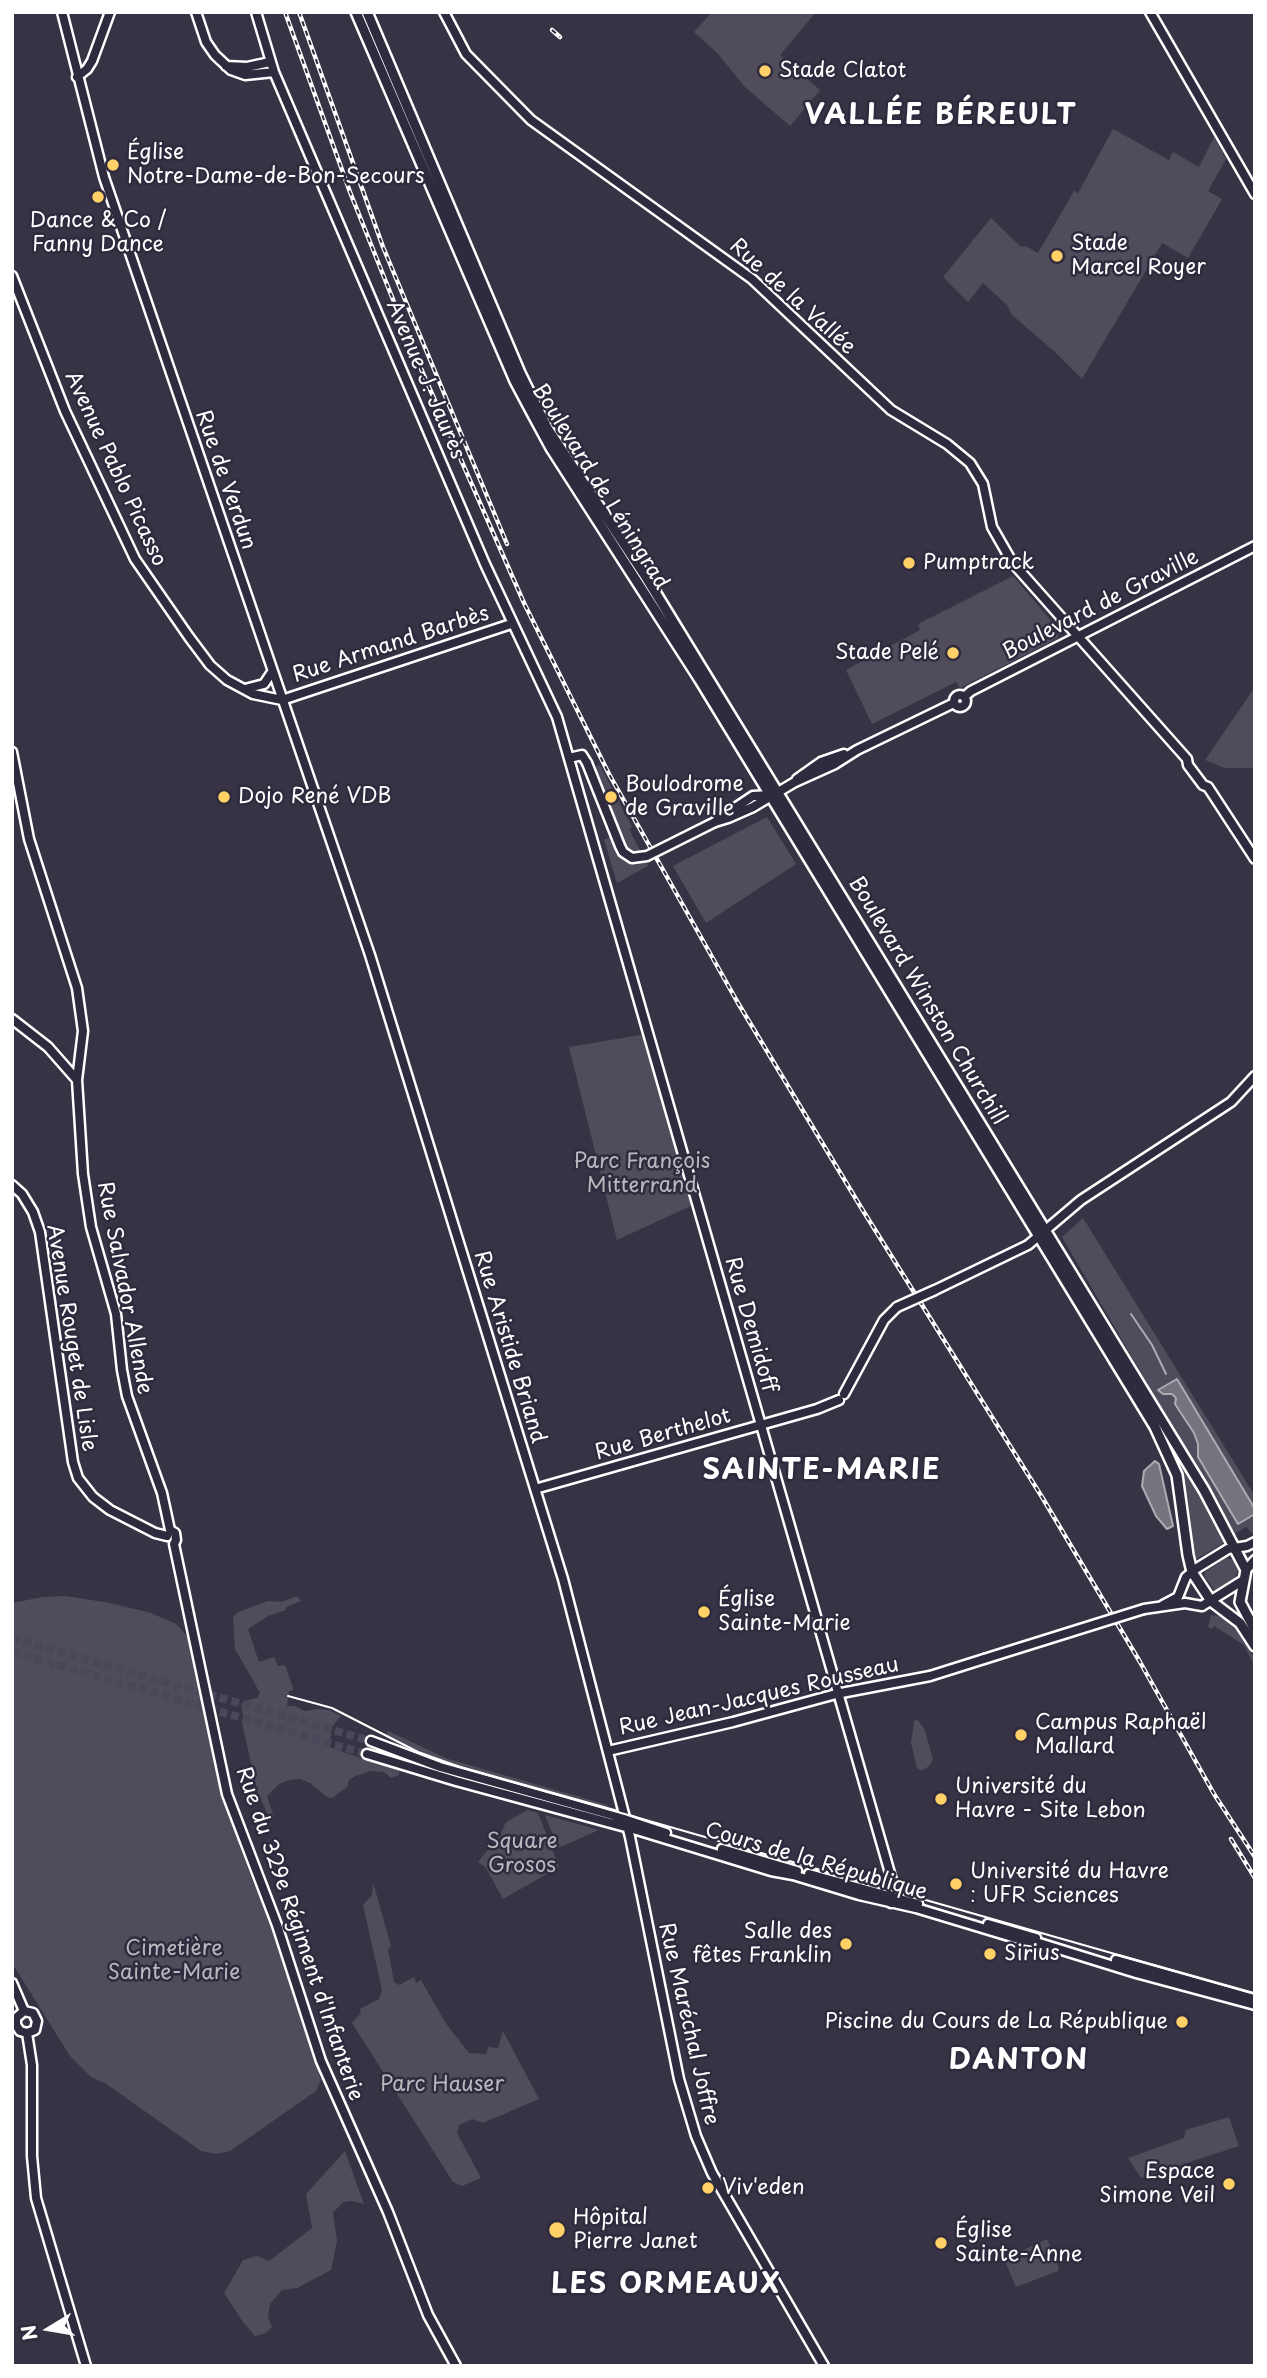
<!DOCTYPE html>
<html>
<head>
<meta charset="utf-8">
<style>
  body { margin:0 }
  #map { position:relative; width:1267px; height:2378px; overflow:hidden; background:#373345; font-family:"Playpen Sans",sans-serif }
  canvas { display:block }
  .frame { position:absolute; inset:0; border:14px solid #fff; pointer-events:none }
  .north { position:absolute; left:14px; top:2294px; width:70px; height:70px; -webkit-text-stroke:5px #2f2a3d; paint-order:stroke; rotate:259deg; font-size:19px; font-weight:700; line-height:28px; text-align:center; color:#fff }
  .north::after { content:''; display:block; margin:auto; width:24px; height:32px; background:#fff; clip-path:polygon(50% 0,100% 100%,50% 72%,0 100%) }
</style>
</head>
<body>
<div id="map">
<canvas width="1267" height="2378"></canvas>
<div class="frame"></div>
<div class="north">N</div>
</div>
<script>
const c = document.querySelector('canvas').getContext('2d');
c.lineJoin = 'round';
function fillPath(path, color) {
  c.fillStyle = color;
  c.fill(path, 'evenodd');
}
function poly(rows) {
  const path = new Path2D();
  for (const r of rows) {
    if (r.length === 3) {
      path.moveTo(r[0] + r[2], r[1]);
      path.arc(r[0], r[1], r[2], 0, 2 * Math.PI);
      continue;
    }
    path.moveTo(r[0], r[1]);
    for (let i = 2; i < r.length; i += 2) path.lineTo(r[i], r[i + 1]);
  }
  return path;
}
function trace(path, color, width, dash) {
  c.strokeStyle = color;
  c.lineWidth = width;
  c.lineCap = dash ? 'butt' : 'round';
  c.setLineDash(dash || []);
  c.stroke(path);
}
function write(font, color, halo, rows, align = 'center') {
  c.font = font + ' "Playpen Sans",sans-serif';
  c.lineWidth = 5;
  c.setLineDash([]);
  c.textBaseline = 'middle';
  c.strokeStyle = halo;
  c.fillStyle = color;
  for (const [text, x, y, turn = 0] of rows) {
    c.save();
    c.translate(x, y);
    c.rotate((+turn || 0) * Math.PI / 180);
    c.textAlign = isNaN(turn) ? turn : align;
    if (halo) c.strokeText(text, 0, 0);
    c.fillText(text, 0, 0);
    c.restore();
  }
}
fillPath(poly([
  [712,12,816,12,780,55,820,90,790,126,745,87,718,54,694,32],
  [1113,129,1169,160,1173,152,1199,167,1214,137,1226,159,1208,191,1222,199,1188,258,1162,243,1082,379,1056,353,1012,315,1007,305,983,283,968,302,943,277,991,218,1021,247,1026,246,1038,253,1074,191,1078,193],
  [1013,576,1059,630,1058,638,960,688,956,682,872,724,846,670,920,630,918,624],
  [1255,687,1255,768,1224,768,1205,760],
  [600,765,632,827,629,829,648,866,617,883,604,840,619,832,595,767],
  [767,817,796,864,706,923,673,866],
  [646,1034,693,1205,617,1240,569,1047],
  [1083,1218,1255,1496,1255,1531,1252,1533,1246,1527,1235,1534,1062,1237],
  [1175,1452,1178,1452,1227,1541,1195,1560],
  [1226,1558,1233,1560,1238,1571,1234,1580,1217,1591,1214,1590,1204,1575,1205,1572],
  [66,1596,110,1603,151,1613,176,1624,190,1639,224,1801,240,1841,239,1845,254,1885,273,1927,321,2080,316,2091,230,2151,217,2154,201,2151,105,2083,91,2077,70,2056,12,1963,12,1603,43,1597],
  [297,1596,301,1601,286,1607,286,1610,268,1616,248,1629,259,1662,274,1657,278,1666,285,1665,293,1688,292,1691,289,1691,287,1706,295,1706,305,1711,317,1709,329,1710,341,1716,332,1727,329,1747,369,1761,391,1767,399,1770,399,1775,391,1778,384,1772,371,1771,355,1776,348,1781,348,1786,332,1798,327,1797,310,1783,300,1779,289,1780,279,1784,267,1796,274,1817,271,1821,258,1794,242,1723,244,1719,241,1705,245,1701,257,1698,260,1693,235,1649,233,1617,238,1612,268,1601,281,1602],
  [1211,1615,1223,1617,1235,1628,1255,1659,1255,1667,1244,1645,1214,1626,1212,1629,1208,1627],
  [917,1719,925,1730,933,1760,929,1766,922,1771,917,1768,911,1743,914,1721],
  [388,1731,448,1759,608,1805,606,1809,448,1765,385,1737],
  [528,1810,538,1813,559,1867,503,1899,486,1868,478,1862,500,1835,506,1822],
  [545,1815,599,1830,558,1848],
  [373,1882,391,1946,388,1949,394,1982,399,1985,414,1977,416,1983,421,1980,447,2025,469,2053,486,2054,488,2047,498,2048,503,2031,539,2099,483,2123,472,2119,459,2125,457,2133,481,2178,462,2186,453,2182,352,2023,361,2013,360,2009,379,1999,382,1990,363,1905,372,1895],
  [1229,2117,1239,2146,1141,2178,1128,2158,1184,2138,1186,2130],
  [345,2151,364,2204,353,2201,343,2202,333,2213,337,2241,331,2270,297,2288,282,2290,270,2304,268,2317,272,2327,266,2333,255,2336,243,2322,224,2293,243,2260,257,2256,269,2261,312,2228,306,2194],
  [1047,2239,1059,2268,1058,2271,1016,2287,1004,2259]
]), '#514c5c');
const water = poly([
  [1177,1379,1255,1509,1255,1514,1238,1524,1198,1457,1198,1444,1194,1433,1175,1404,1176,1398,1172,1394,1163,1394,1158,1390,1177,1379],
  [1155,1461,1159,1464,1173,1526,1167,1529,1156,1516,1142,1486,1144,1471,1155,1461]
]);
fillPath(water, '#76737f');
trace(water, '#adabb2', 2);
trace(poly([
  [1131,1314,1152,1345,1166,1374]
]), '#adabb2', 2);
trace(poly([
  [12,1638,371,1741],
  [12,1652,367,1754]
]), '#4b4758', 8, [8, 4]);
const secondary = poly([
  [62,12,104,177,370,955,563,1579,630,1837,679,2079,696,2136,712,2173,824,2366],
  [196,12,206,42,215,55,231,70,245,75,274,72],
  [256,12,274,72,485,564,557,717,892,1880,891,1903],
  [444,12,466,54,531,120,752,279,891,410,947,444,970,463,983,484,992,527,1012,562,1187,759,1188,765,1203,785,1208,787,1255,859],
  [1150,12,1255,194],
  [226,66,247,67,270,62],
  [77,77,87,69,92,61,110,12],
  [12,276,65,411,135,559,189,637,210,665,227,680,253,694,282,700,511,624],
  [245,689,264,684,272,672],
  [960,701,6],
  [964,697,971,691,1255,546],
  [12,752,29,839,77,988,83,1031,77,1080,83,1174,91,1227,116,1314,122,1370,127,1396,162,1493,170,1530,175,1533,176,1540,174,1544,227,1794,277,1925,321,2061,388,2212,428,2315,456,2366],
  [569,758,582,755,587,763],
  [797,779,821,762,844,754],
  [717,820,753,796,770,795],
  [715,822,728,818,753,807,795,782,835,764,857,750,954,703],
  [12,1019,48,1047,77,1080],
  [12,1185,22,1194,33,1212,40,1232,73,1462,78,1478,93,1497,110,1510,155,1533,167,1536],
  [935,1290,1028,1245,1081,1200,1231,1102,1255,1076],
  [844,1394,884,1320,897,1307],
  [535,1489,817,1409,839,1400],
  [1246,1570,1255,1560],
  [1163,1605,1178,1597,1186,1577,1197,1568,1228,1549,1247,1546,1255,1542],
  [1144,1609,1185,1603,1202,1606,1242,1581],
  [371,1741,440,1767,612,1815,666,1833],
  [608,1751,733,1722,836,1694,930,1676,984,1659],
  [367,1754,456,1781,640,1831,771,1871,793,1875,859,1895,916,1908,1022,1940,1036,1942,1136,1973,1255,2005],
  [722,1849,797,1871],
  [809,1874,918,1904],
  [988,1924,1036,1938],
  [1116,1960,1255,1999],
  [12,1983,24,2011],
  [24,2011,33,2013,37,2021,35,2030,27,2033],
  [24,2011,16,2018,16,2025,20,2031,27,2033],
  [27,2033,32,2065,32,2156,36,2198,86,2366]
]);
const primary = poly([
  [356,12,515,381,532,413,551,448,700,680,1155,1427,1177,1475,1188,1555,1192,1572,1211,1601,1240,1623,1255,1646],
  [367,12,520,373,547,428,644,574,1204,1490,1246,1570,1240,1602,1255,1630]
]);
trace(secondary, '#fff', 13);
trace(primary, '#fff', 14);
trace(secondary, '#2f2a3d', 8);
trace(primary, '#2f2a3d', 9);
trace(poly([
  [288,1696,332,1708,418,1752,460,1767,1255,1994]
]), '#fff', 2);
const rail = poly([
  [285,12,350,192,418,362,524,603,609,774,738,1003,862,1209,1042,1497,1140,1662,1214,1794,1255,1857],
  [299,12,383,247,507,544],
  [552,30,560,37],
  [1231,1839,1255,1878]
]);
trace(rail, '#fff', 4.5);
trace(rail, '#2f2a3d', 2, [5]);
const secondaryBridge = poly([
  [587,763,620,846,623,852,632,858,647,856,715,822],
  [897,1307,935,1290],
  [984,1659,1144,1609]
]);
trace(secondaryBridge, '#fff', 13, []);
trace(secondaryBridge, '#2f2a3d', 8);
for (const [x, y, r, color] of [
  [765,71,7,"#ffd166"],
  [113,165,7,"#ffd166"],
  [98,197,7,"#ffd166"],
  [1057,256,7,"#ffd166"],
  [909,563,7,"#ffd166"],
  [953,653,7,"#ffd166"],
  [224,797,7,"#ffd166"],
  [611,797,7,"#ffd166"],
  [704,1612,7,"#ffd166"],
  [1021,1735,7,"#ffd166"],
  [941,1799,7,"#ffd166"],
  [956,1884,7,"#ffd166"],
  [846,1944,7,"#ffd166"],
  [990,1954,7,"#ffd166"],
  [1182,2022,7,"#ffd166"],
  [1229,2184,7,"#ffd166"],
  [708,2188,7,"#ffd166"],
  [557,2230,9,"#ffd166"],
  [941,2243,7,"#ffd166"]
]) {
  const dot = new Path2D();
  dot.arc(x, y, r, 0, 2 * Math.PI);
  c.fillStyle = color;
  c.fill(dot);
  trace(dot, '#2f2a3d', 2.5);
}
write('21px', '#fff', '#2f2a3d', [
  ["Stade Clatot",779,71],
  ["Église",127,153],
  ["Notre-Dame-de-Bon-Secours",127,177],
  ["Dance & Co /",98,221,"center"],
  ["Fanny Dance",98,245,"center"],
  ["Stade",1071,244],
  ["Marcel Royer",1071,268],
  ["Pumptrack",923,563],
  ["Stade Pelé",939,653,"right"],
  ["Boulodrome",625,785],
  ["de Graville",625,809],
  ["Dojo René VDB",238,797],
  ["Église",718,1600],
  ["Sainte-Marie",718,1624],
  ["Campus Raphaël",1035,1723],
  ["Mallard",1035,1747],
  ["Université du",955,1787],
  ["Havre - Site Lebon",955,1811],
  ["Université du Havre",970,1872],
  [": UFR Sciences",970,1896],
  ["Salle des",832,1932,"right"],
  ["fêtes Franklin",832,1956,"right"],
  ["Sirius",1004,1954],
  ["Piscine du Cours de La République",1168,2022,"right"],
  ["Espace",1215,2172,"right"],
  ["Simone Veil",1215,2196,"right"],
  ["Viv'eden",722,2188],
  ["Hôpital",573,2218],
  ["Pierre Janet",573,2242],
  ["Église",955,2231],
  ["Sainte-Anne",955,2255]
], 'left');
write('21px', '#fff', '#2f2a3d', [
  ["Rue de la Vallée",792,297,42],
  ["Avenue J. Jaurès",425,380,67],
  ["Avenue Pablo Picasso",115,469,65],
  ["Rue de Verdun",225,480,71],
  ["Boulevard de Léningrad",600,487,58],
  ["Boulevard de Graville",1101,605,-27],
  ["Rue Armand Barbès",391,645,-18],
  ["Boulevard Winston Churchill",927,1001,59],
  ["Rue Salvador Allende",124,1288,79],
  ["Rue Demidoff",750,1325,74],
  ["Avenue Rouget de Lisle",71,1338,81],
  ["Rue Aristide Briand",509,1347,73],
  ["Rue Berthelot",663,1435,-16],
  ["Rue Jean-Jacques Rousseau",759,1697,-13],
  ["Cours de la République",816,1862,16],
  ["Rue du 329e Régiment d'Infanterie",299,1934,71],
  ["Rue Maréchal Joffre",688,2024,77]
]);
write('21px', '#b9b7be', '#2f2a3d', [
  ["Parc François",642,1162],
  ["Mitterrand",642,1186],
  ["Square",522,1842],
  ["Grosos",522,1866],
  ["Cimetière",174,1949],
  ["Sainte-Marie",174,1973],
  ["Parc Hauser",442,2085]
]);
c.letterSpacing = '2px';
write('bold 28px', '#fff', '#2f2a3d', [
  ["VALLÉE BÉREULT",941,116],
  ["SAINTE-MARIE",822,1471],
  ["DANTON",1019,2061],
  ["LES ORMEAUX",666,2285]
]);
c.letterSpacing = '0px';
</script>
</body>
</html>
